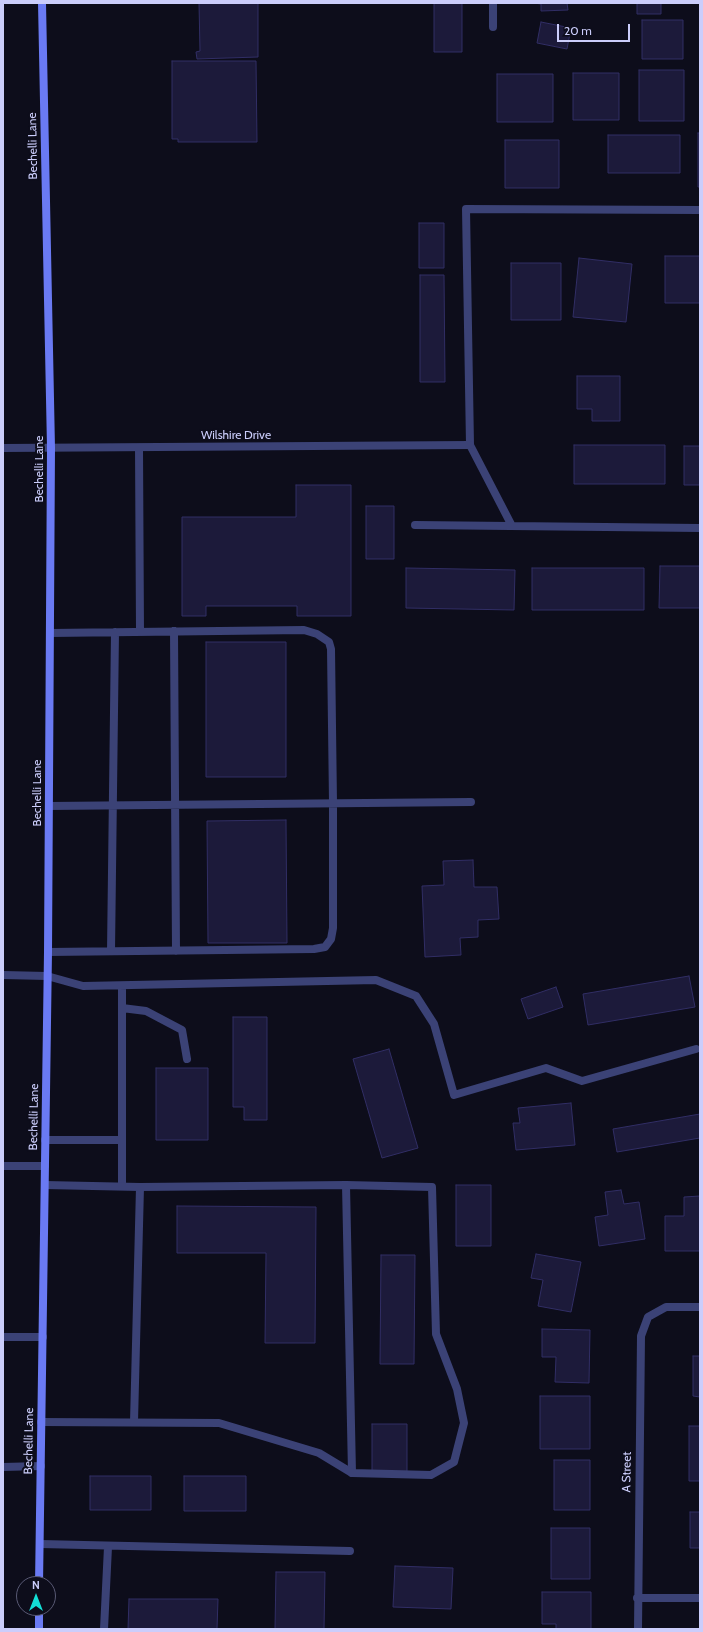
<!DOCTYPE html>
<html>
<head>
<meta charset="utf-8">
<style>
  body { margin:0 }
  #map { position:relative; width:703px; height:1632px; overflow:hidden; background:#0d0d1b; font-family:Cabin,sans-serif }
  canvas { display:block }
  .frame { position:absolute; inset:0; border:4px solid #cbcdfb; pointer-events:none }
  .north { position:absolute; left:16px; top:1576px; width:40px; height:40px; box-sizing:border-box; background:#0d0d1b; border:1px solid #595a75; border-radius:50%; rotate:0deg; font-size:11px; font-weight:700; line-height:16px; text-align:center; color:#cbcdfb }
  .north::after { content:''; display:block; margin:auto; width:14px; height:18px; background:#13dfd6; clip-path:polygon(50% 0,100% 100%,50% 72%,0 100%) }
  .scale { position:absolute; left:557px; top:24px; width:73px; height:18px; box-sizing:border-box; border:2px solid #cbcdfb; border-top:0; padding-left:5px; font-size:12px; line-height:14px; white-space:nowrap; color:#cbcdfb; -webkit-text-stroke:3px #0d0d1b; paint-order:stroke }
</style>
</head>
<body>
<div id="map">
<canvas width="703" height="1632"></canvas>
<div class="frame"></div>
<div class="north">N</div>
<div class="scale">20 m</div>
</div>
<script>
const c = document.querySelector('canvas').getContext('2d');
c.lineJoin = 'round';
function fillPath(path, color) {
  c.fillStyle = color;
  c.fill(path, 'evenodd');
}
function poly(rows) {
  const path = new Path2D();
  for (const r of rows) {
    path.moveTo(r[0], r[1]);
    for (let i = 2; i < r.length; i += 2) path.lineTo(r[i], r[i + 1]);
  }
  return path;
}
function trace(path, color, width, dash) {
  c.strokeStyle = color;
  c.lineWidth = width;
  c.lineCap = dash ? 'butt' : 'round';
  c.setLineDash(dash || []);
  c.stroke(path);
}
function write(font, color, halo, rows, align = 'center') {
  c.font = font + ' Cabin,sans-serif';
  c.lineWidth = 4;
  c.setLineDash([]);
  c.textBaseline = 'middle';
  c.strokeStyle = halo;
  c.fillStyle = color;
  for (const [text, x, y, turn = 0] of rows) {
    c.save();
    c.translate(x, y);
    c.rotate((+turn || 0) * Math.PI / 180);
    c.textAlign = isNaN(turn) ? turn : align;
    if (halo) c.strokeText(text, 0, 0);
    c.fillText(text, 0, 0);
    c.restore();
  }
}
const building = poly([
  [199,3,258,3,258,57,197,59,196,52,200,51,199,3],
  [434,3,462,3,462,52,434,52,434,3],
  [534,3,567,3,568,10,541,11,541,4,534,3],
  [637,3,661,3,661,14,637,14,637,3],
  [642,20,683,20,683,59,642,59,642,20],
  [541,22,571,28,567,49,537,43,541,22],
  [172,61,256,61,257,142,178,142,178,139,172,139,172,61],
  [639,70,684,70,684,121,639,121,639,70],
  [573,73,619,73,619,120,573,120,573,73],
  [497,74,553,74,553,122,497,122,497,74],
  [698,133,700,133,700,187,698,187,698,133],
  [608,135,680,135,680,173,608,173,608,135],
  [505,140,559,140,559,188,505,188,505,140],
  [419,223,444,223,444,268,419,268,419,223],
  [665,256,700,256,700,303,665,303,665,256],
  [579,258,632,264,626,322,573,317,579,258],
  [511,263,561,263,561,320,511,320,511,263],
  [420,275,444,275,445,382,420,382,420,275],
  [577,376,620,376,620,421,592,421,592,409,577,409,577,376],
  [574,445,665,445,665,484,574,484,574,445],
  [684,446,700,446,700,485,684,485,684,446],
  [296,485,351,485,351,616,297,616,297,606,206,606,206,616,182,616,182,517,296,517,296,485],
  [366,506,394,506,394,559,366,559,366,506],
  [660,566,700,566,700,608,659,608,660,566],
  [406,568,515,570,514,610,406,608,406,568],
  [532,568,644,568,644,610,532,610,532,568],
  [206,642,286,642,286,777,206,777,206,642],
  [286,820,287,943,208,943,207,821,286,820],
  [473,860,474,887,497,887,499,919,478,920,478,937,460,938,461,955,425,957,422,886,444,885,443,861,473,860],
  [689,976,695,1007,588,1025,583,994,689,976],
  [556,987,563,1007,528,1019,521,999,556,987],
  [233,1017,267,1017,267,1120,244,1120,244,1107,233,1107,233,1017],
  [389,1049,418,1148,382,1158,353,1059,389,1049],
  [156,1068,208,1068,208,1140,156,1140,156,1068],
  [571,1103,575,1145,516,1150,513,1123,520,1123,518,1108,571,1103],
  [700,1114,700,1138,617,1152,613,1129,700,1114],
  [456,1185,491,1185,491,1246,456,1246,456,1185],
  [621,1190,624,1204,639,1202,645,1239,599,1246,595,1217,608,1215,605,1192,621,1190],
  [700,1196,700,1251,665,1251,665,1216,684,1216,684,1197,700,1196],
  [177,1206,316,1207,315,1343,265,1343,266,1253,177,1253,177,1206],
  [536,1254,581,1262,571,1312,538,1306,543,1280,531,1278,536,1254],
  [381,1255,415,1255,414,1364,380,1364,381,1255],
  [542,1329,590,1330,589,1383,555,1382,556,1357,542,1357,542,1329],
  [693,1356,700,1356,700,1397,693,1396,693,1356],
  [540,1396,590,1396,590,1449,540,1449,540,1396],
  [372,1424,407,1424,407,1472,372,1472,372,1424],
  [689,1426,700,1426,700,1481,689,1481,689,1426],
  [554,1460,590,1460,590,1510,554,1510,554,1460],
  [90,1476,151,1476,151,1510,90,1510,90,1476],
  [184,1476,246,1476,246,1511,184,1511,184,1476],
  [690,1512,700,1512,700,1548,690,1548,690,1512],
  [551,1528,590,1528,590,1579,551,1579,551,1528],
  [395,1566,453,1568,451,1609,393,1607,395,1566],
  [276,1572,325,1572,324,1629,275,1629,276,1572],
  [542,1592,591,1592,591,1629,556,1629,556,1624,542,1624,542,1592],
  [129,1599,218,1599,217,1629,128,1629,129,1599]
]);
fillPath(building, '#1c1a3a');
trace(building, '#312e65', 1);
trace(poly([
  [139,448,140,632],
  [415,525,700,528],
  [512,526,470,445,466,209,700,210],
  [174,631,176,951],
  [49,806,471,802],
  [111,951,115,632],
  [48,952,314,949,325,947,331,939,333,928,333,803,331,649,329,642,317,634,304,630,50,633],
  [3,975,47,976,83,986,376,980,416,996,434,1024,454,1095,546,1068,582,1081,696,1049],
  [122,1008,146,1011,182,1030,187,1059],
  [45,1140,122,1140],
  [3,1166,45,1166],
  [346,1185,352,1473],
  [122,1186,122,986],
  [3,1337,43,1337],
  [134,1422,140,1187],
  [3,1467,41,1466],
  [40,1544,350,1551],
  [104,1629,108,1547]
]), '#3b4276', 8);
trace(poly([
  [493,3,493,27],
  [3,448,470,445],
  [41,1422,219,1423,319,1453,352,1473,431,1475,454,1462,464,1423,457,1389,436,1334,432,1187,346,1185,140,1187,45,1185],
  [637,1598,700,1598],
  [638,1629,641,1336,648,1317,666,1307,700,1307]
]), '#3b4276', 8);
trace(poly([
  [39,1584,48,952,51,448,42,3],
  [39,1629,39,1608]
]), '#6a7af3', 8);
write('12px', '#cbcdfb', '#0d0d1b', [
  ["Bechelli Lane",33,146,-91],
  ["Wilshire Drive",236,435],
  ["Bechelli Lane",39,469,-90],
  ["Bechelli Lane",37,793,-90],
  ["Bechelli Lane",34,1117,-89],
  ["Bechelli Lane",29,1441,-89],
  ["A Street",627,1472,-89]
]);
</script>
</body>
</html>
